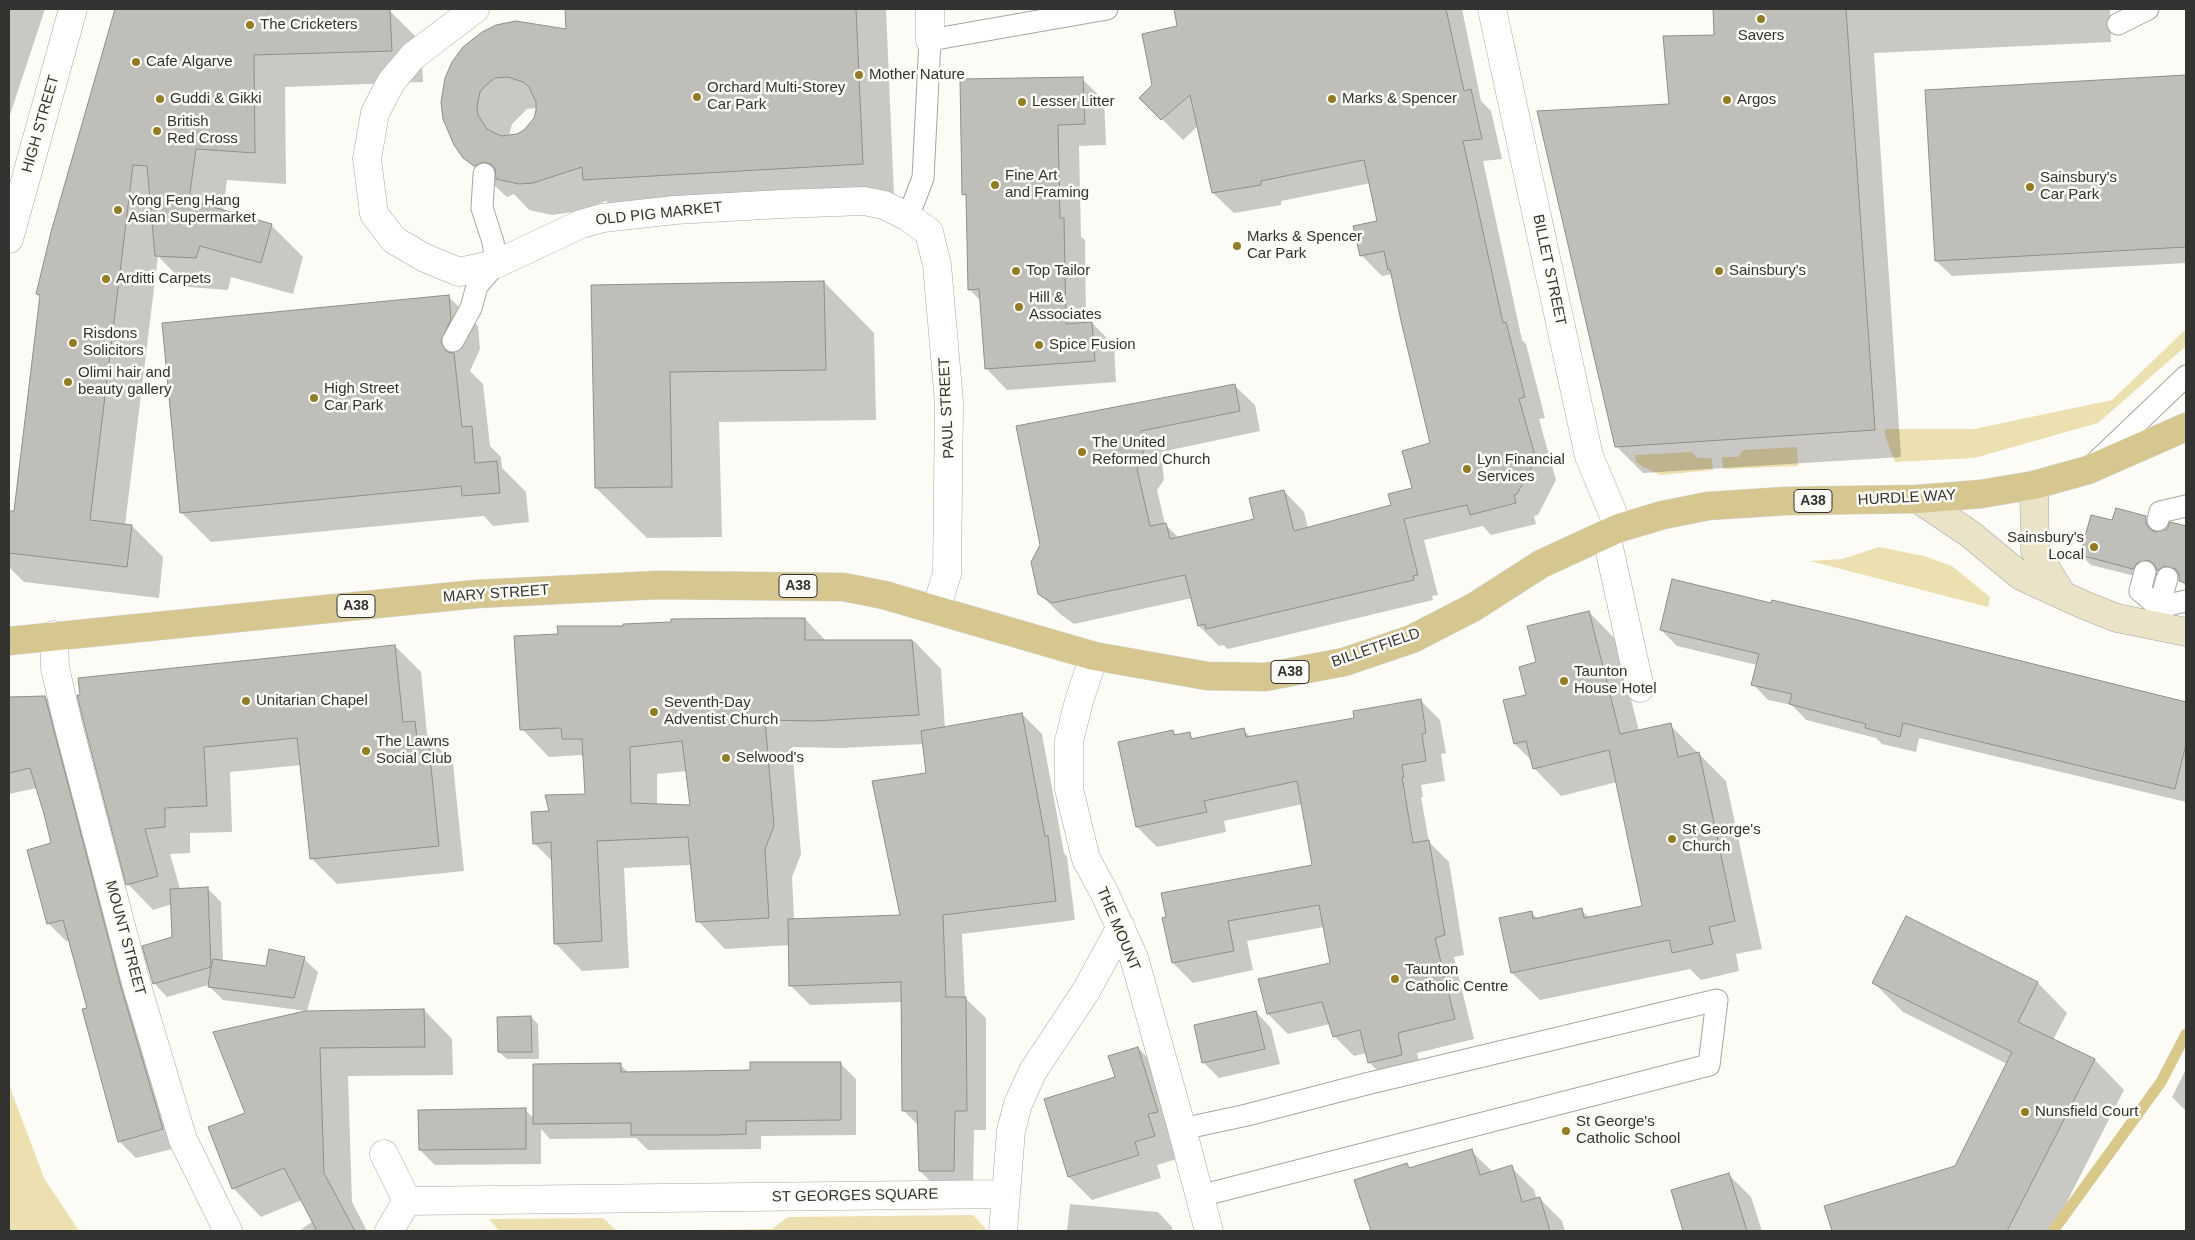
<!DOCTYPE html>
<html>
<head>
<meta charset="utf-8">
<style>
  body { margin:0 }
  #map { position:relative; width:2195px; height:1240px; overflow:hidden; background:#fdfbf6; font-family:Arial,sans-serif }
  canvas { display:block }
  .frame { position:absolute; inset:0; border:10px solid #333331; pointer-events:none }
</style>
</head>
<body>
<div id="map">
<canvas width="2195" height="1240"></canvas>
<div class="frame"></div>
</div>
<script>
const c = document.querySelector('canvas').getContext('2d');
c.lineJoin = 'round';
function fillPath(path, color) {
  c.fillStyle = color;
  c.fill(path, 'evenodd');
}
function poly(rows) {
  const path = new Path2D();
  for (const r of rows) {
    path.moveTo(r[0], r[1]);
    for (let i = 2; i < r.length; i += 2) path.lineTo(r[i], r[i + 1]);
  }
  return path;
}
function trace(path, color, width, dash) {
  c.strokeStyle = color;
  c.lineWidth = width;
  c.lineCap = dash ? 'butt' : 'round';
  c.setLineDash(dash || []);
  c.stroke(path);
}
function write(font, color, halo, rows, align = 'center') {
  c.font = font + ' Arial,sans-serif';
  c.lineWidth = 5;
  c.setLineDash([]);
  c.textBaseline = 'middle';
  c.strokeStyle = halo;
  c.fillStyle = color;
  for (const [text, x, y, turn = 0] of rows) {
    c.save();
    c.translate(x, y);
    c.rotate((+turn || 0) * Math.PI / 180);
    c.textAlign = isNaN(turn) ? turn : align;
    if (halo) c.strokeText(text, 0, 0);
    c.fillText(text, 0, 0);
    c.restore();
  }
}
fillPath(poly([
  [2186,329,2186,346,2098,423,1974,458,1895,462,1885,436,1885,429,1974,429,2112,400],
  [1797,447,1798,466,1723,469,1722,457,1738,457,1743,450],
  [1691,452,1698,458,1712,458,1713,470,1660,475,1642,466,1636,462,1635,455],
  [1879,547,1924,556,1952,566,1990,597,1988,607,1810,561,1842,559],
  [9,1085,44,1178,79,1231,9,1231],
  [973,1215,988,1231,499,1231,489,1219,603,1218,617,1231,772,1229,788,1217]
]), '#ede0b0');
fillPath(poly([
  [9,9,45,9,9,118],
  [116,9,389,10,421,42,423,82,285,87,286,184,227,180,223,211,271,225,303,257,293,294,231,277,228,290,188,287,158,256,125,525,132,526,163,557,159,598,24,582,9,567,9,512,15,512,41,298,37,294,52,232],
  [567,9,886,9,894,195,616,211,606,201,580,211,552,215,529,210,514,194,507,197,464,157,442,102,567,31],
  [536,108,535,118,531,125,518,135,509,136,512,124,527,109],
  [1175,9,1462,9,1481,101,1491,111,1502,159,1483,161,1522,340,1526,344,1545,418,1539,419,1556,480,1538,515,1534,516,1536,524,1491,535,1483,526,1424,540,1438,595,1432,596,1433,600,1228,649,1223,645,1219,646,1199,626,1192,598,1074,624,1060,614,1039,593,1042,545,1017,427,1234,385,1255,405,1260,431,1161,452,1164,480,1157,490,1165,524,1179,538,1255,520,1284,491,1304,512,1308,528,1393,506,1414,489,1432,444,1392,274,1382,276,1361,255,1379,222,1371,183,1281,201,1281,205,1234,213,1213,193,1198,126,1183,140,1141,98,1153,85,1178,27],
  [1714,9,2110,9,2111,42,1874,53,1901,457,1643,473,1616,446,1670,105,1716,36],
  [2186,76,2186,263,1952,276,1936,261,1927,91],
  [1082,79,1104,100,1106,145,1079,146,1081,237,1085,240,1086,324,1092,323,1114,345,1116,382,1007,390,986,368,981,301,969,289,968,198,964,194],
  [824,282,874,333,876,420,719,422,722,537,647,538,596,488,592,286],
  [449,297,478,326,480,349,470,371,483,384,490,446,501,457,502,468,526,492,529,522,493,526,484,516,211,542,181,512],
  [2145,517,2155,527,2156,533,2168,529,2171,524,2186,528,2186,586,2180,580,2180,576,2174,575,2168,580,2158,569,2146,572,2143,578,2091,565,2081,555,2113,522],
  [1772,604,1853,620,2186,703,2186,802,1919,738,1916,752,1882,744,1876,738,1806,720,1792,705,1768,700,1753,684,1757,665,1677,646,1661,630],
  [1589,612,1616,640,1639,731,1670,725,1726,781,1762,949,1736,954,1739,971,1701,980,1690,969,1540,1000,1512,973,1531,912,1538,919,1581,910,1590,918,1644,907,1617,782,1561,796,1534,768,1532,761,1515,744,1538,663],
  [805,619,826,641,914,641,941,669,945,728,1022,714,1042,734,1064,853,1067,857,1075,920,962,934,965,998,986,1018,986,1130,974,1130,973,1191,940,1191,920,1171,919,1126,903,1110,903,1002,810,1005,790,985,790,945,725,949,698,921,692,865,624,868,629,968,582,971,555,943,553,862,534,843,550,812,587,796,585,760,581,755,549,757,522,729,559,635,625,627],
  [924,744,927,774,902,916,794,920,792,877,801,854,792,747,842,748],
  [687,771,691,806,657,805,657,774],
  [395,646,421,672,427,734,453,764,464,871,337,884,311,858,301,765,230,772,232,832,190,833,190,853,170,854,180,889,207,888,221,902,223,962,267,967,304,959,318,972,307,1011,223,1000,208,985,167,997,154,983,173,938,172,904,153,910,128,884,84,720],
  [45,697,63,714,180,1147,136,1158,119,1141,88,1009,70,940,66,941,48,923,53,844,37,788,9,794,9,698],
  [1420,700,1440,720,1446,753,1441,754,1445,781,1421,785,1423,797,1421,797,1429,842,1449,862,1464,955,1454,957,1474,1039,1417,1053,1422,1075,1389,1082,1369,1062,1367,1053,1354,1056,1334,1036,1330,1024,1288,1034,1268,1014,1331,964,1324,927,1247,941,1253,970,1193,983,1173,963,1164,919,1313,866,1303,804,1224,821,1226,832,1157,847,1137,827,1173,732,1177,736,1189,734,1195,740,1243,730,1251,737,1355,719],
  [1906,918,2038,983,2067,1013,2053,1040,2095,1060,2124,1090,2052,1231,1833,1231,1825,1207,1956,1167,2007,1064,1903,1012,1874,983],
  [424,1010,452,1039,453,1075,348,1076,352,1202,367,1231,299,1231,313,1221,302,1200,261,1217,233,1188,246,1113,215,1033],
  [1256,1012,1271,1028,1280,1064,1219,1078,1203,1062],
  [531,1017,538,1024,539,1059,507,1059,499,1052],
  [1138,1048,1161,1071,1177,1159,1157,1165,1161,1178,1092,1200,1069,1177,1046,1100,1116,1078],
  [841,1064,856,1079,856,1135,761,1136,761,1149,648,1150,636,1138,550,1139,541,1129,541,1164,435,1165,420,1150,525,1110,535,1119,620,1065,629,1073,751,1072],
  [2186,1069,2186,1111,2172,1097],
  [1471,1151,1493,1172,1511,1167,1534,1190,1537,1199,1539,1198,1562,1221,1565,1231,1372,1231,1355,1181,1407,1165,1411,1169],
  [1728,1174,1751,1197,1762,1231,1685,1231,1672,1191],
  [1070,1204,1158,1212,1172,1227,1172,1231,1067,1231]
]), '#0003');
trace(poly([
  [2053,1231,2161,1082,2186,1034]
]), '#d8c88a', 11);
const building = poly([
  [115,9,390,9,392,51,254,55,255,153,196,149,189,200,272,224,261,263,200,246,196,258,155,256,147,166,133,165,90,520,132,525,127,567,9,553,9,511,14,511,40,295,36,294,51,232,115,9],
  [565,9,856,9,863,164,583,180,582,167,533,183,519,184,496,179,495,169,491,164,484,162,474,166,463,158,454,145,443,119,441,102,445,78,452,62,463,47,482,32,496,25,516,21,566,29,565,9],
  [508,77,523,82,529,87,536,102,536,110,534,118,524,130,517,134,501,136,487,129,478,115,477,107,480,92,485,86,495,78,508,77],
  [1174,9,1446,9,1464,91,1471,89,1482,139,1463,141,1503,323,1506,322,1525,397,1519,399,1536,459,1517,494,1514,495,1516,503,1470,515,1467,505,1404,519,1418,575,1413,576,1414,580,1206,629,1205,624,1198,626,1185,575,1052,603,1038,594,1031,562,1040,545,1016,426,1235,384,1240,411,1141,431,1144,459,1137,469,1150,526,1166,523,1170,539,1254,519,1249,498,1284,490,1294,531,1391,505,1388,494,1412,488,1402,451,1430,443,1401,321,1390,269,1388,270,1384,251,1360,256,1353,226,1377,221,1364,160,1261,181,1261,185,1212,193,1190,95,1161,120,1139,98,1152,85,1142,34,1177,26,1174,9],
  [1713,9,1846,9,1875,430,1615,447,1537,111,1669,104,1663,36,1714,35,1713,9],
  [2186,75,2186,247,1935,261,1925,90,2186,75],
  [1083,77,1085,124,1058,125,1060,218,1064,218,1066,324,1092,322,1095,361,985,369,979,289,968,290,966,194,962,195,960,79,1083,77],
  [824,281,826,370,670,372,672,487,595,488,591,285,824,281],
  [449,295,451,319,441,342,447,352,454,353,462,427,472,426,475,463,497,461,500,493,462,496,461,486,180,513,162,323,449,295],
  [2116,508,2146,516,2146,524,2150,529,2155,532,2167,529,2170,522,2186,526,2186,583,2179,581,2179,574,2176,569,2164,566,2157,571,2154,564,2148,560,2137,563,2133,569,2080,555,2091,515,2112,520,2116,508],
  [1672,579,1771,603,1772,600,1853,619,2186,702,2186,744,2175,789,1903,723,1900,737,1865,728,1866,724,1789,704,1792,694,1751,685,1759,654,1660,630,1672,579],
  [1589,611,1620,734,1671,723,1678,757,1699,752,1735,921,1709,927,1713,944,1672,953,1669,940,1511,973,1499,918,1532,911,1533,919,1582,908,1584,918,1642,906,1609,750,1533,769,1526,741,1514,744,1503,700,1526,695,1519,667,1536,662,1527,626,1589,611],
  [767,618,805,618,805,640,912,640,919,715,814,721,765,720,774,826,765,849,769,918,696,922,688,837,597,841,602,941,554,944,551,842,533,844,531,812,549,811,545,795,585,794,582,739,562,739,561,728,520,730,514,636,558,634,557,626,623,626,623,624,671,622,671,619,767,618],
  [682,741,690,805,631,803,630,747,682,741],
  [395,645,403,722,415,721,417,738,428,737,439,846,310,859,297,738,204,747,207,806,165,808,165,827,145,829,158,876,126,885,83,720,77,695,80,695,78,678,395,645],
  [45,696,121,987,163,1129,118,1142,82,1009,87,1008,63,920,47,924,27,850,51,843,44,814,30,768,9,773,9,697,45,696],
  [1421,699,1426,733,1422,734,1426,761,1402,765,1404,777,1402,777,1413,843,1429,840,1445,935,1435,938,1455,1019,1398,1033,1402,1055,1368,1063,1360,1030,1333,1037,1322,1002,1267,1014,1258,979,1330,963,1319,905,1228,921,1234,951,1172,963,1162,918,1166,917,1161,893,1312,865,1297,781,1204,801,1207,812,1136,827,1118,742,1173,730,1174,735,1190,732,1191,739,1244,728,1246,737,1354,718,1353,711,1421,699],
  [1022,713,1045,836,1048,836,1056,901,943,915,946,997,966,997,967,1111,955,1111,954,1171,919,1171,917,1111,902,1111,901,982,789,986,788,919,900,915,872,781,926,773,921,731,1022,713],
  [208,887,211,967,213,959,266,966,269,949,305,957,294,998,208,987,211,967,153,984,142,946,172,937,170,889,208,887],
  [1906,916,2038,982,2018,1022,2095,1059,2007,1231,1832,1231,1824,1206,1955,1166,2012,1052,1872,983,1906,916],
  [424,1009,425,1047,320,1048,324,1173,355,1231,317,1231,284,1168,232,1189,208,1127,245,1113,213,1032,305,1011,424,1009],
  [1256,1011,1265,1049,1202,1063,1194,1025,1256,1011],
  [531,1016,532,1052,498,1052,497,1017,531,1016],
  [1138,1047,1158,1112,1148,1114,1155,1136,1135,1142,1139,1155,1068,1177,1044,1099,1115,1077,1108,1056,1138,1047],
  [750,1062,841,1062,841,1120,746,1121,746,1134,718,1135,631,1135,631,1123,533,1124,533,1064,621,1063,621,1072,750,1070,750,1062],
  [526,1108,526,1149,419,1150,418,1110,526,1108],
  [1472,1149,1480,1175,1512,1165,1522,1202,1540,1197,1550,1231,1371,1231,1354,1180,1407,1163,1409,1168,1472,1149],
  [1729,1173,1747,1231,1683,1231,1671,1190,1729,1173]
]);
fillPath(building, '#bfbeb8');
trace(building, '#8f8e89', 1);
const service = poly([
  [2118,24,2148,9],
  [908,217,923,178,930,40,1107,9],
  [453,341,471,308,477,286,496,264,493,242,482,208,484,174],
  [2097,461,2186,376],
  [2158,520,2160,512,2186,506],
  [2145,572,2140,591,2159,607,2186,601],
  [2156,618,2167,578],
  [1182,1129,1247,1115,1366,1084,1717,1000,1709,1065,1200,1196]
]);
const pedestrian = poly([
  [930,40,930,9],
  [9,239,73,9]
]);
const minor = poly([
  [475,9,413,56,391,82,375,113,367,159,374,214,394,240,425,258,459,272,496,264,581,224,603,218,675,210,782,204,864,201,884,205,908,217,929,232,937,265,949,402,947,574,936,609],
  [1492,9,1589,456,1619,528],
  [1606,534,1640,688],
  [54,635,55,668,68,724,136,983,183,1140,228,1231],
  [1094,656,1079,701,1069,741,1069,789,1086,859,1105,894,1134,958,1182,1129,1209,1231],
  [384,1154,407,1201,389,1231],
  [407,1201,1006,1194],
  [1003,1231,1011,1131,1018,1104,1033,1071,1086,991,1121,927]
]);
const secondary = poly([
  [2034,485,2035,551,2062,594],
  [1918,499,1970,534,2021,576,2084,605,2117,618,2186,632]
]);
const primary = poly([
  [9,641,476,594,658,585,843,587,884,595,1094,656,1207,676,1265,677,1344,662,1412,639,1474,607,1541,564,1619,528,1663,515,1708,506,1786,501,1918,499,1981,494,2034,485,2088,470,2186,427]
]);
trace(service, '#a7a6a1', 23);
trace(pedestrian, '#a7a6a1', 29);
trace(minor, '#a7a6a1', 29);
trace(secondary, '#a7a6a1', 29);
trace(primary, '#d6d6d6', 29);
trace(service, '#fff', 21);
trace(pedestrian, '#fff', 28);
trace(minor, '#fff', 28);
trace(secondary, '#eae3c7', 28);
trace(primary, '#d5c78f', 28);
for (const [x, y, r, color] of [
  [1761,19,5,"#927d24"],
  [250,25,5,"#927d24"],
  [136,62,5,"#927d24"],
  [859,75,5,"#927d24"],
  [697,97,5,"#927d24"],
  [160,99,5,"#927d24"],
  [1332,99,5,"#927d24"],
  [1727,100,5,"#927d24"],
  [1022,102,5,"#927d24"],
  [157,131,5,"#927d24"],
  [995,185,5,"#927d24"],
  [2030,187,5,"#927d24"],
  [118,210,5,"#927d24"],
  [1237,246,5,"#927d24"],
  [1016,271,5,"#927d24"],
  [1719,271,5,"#927d24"],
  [106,279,5,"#927d24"],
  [1019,307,5,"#927d24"],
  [73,343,5,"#927d24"],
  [1039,345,5,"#927d24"],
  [68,382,5,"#927d24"],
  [314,398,5,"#927d24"],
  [1082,452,5,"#927d24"],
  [1467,469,5,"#927d24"],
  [2094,547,5,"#927d24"],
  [1564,681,5,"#927d24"],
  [246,701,5,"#927d24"],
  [654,712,5,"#927d24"],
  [366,751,5,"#927d24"],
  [726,758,5,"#927d24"],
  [1672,839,5,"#927d24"],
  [1395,979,5,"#927d24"],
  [2025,1112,5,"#927d24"],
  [1566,1131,5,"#927d24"]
]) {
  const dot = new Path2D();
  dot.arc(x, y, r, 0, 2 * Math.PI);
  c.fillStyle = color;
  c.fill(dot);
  trace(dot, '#fdfbf6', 2);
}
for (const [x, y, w] of [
  [1813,501,38],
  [798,586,38],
  [356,606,38],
  [1290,672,38]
]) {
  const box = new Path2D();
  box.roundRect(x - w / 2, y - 11.5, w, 23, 4);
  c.fillStyle = '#fdfbf6';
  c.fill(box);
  trace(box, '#333331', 1);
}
write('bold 14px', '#333331', null, [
  ["A38",1813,501],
  ["A38",798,586],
  ["A38",356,606],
  ["A38",1290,672]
]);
write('15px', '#333331', '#fdfbf6', [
  ["The Cricketers",260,25],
  ["Savers",1761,36,"center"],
  ["Cafe Algarve",146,62],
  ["Mother Nature",869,75],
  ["Orchard Multi-Storey",707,88],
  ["Car Park",707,105],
  ["Guddi & Gikki",170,99],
  ["Marks & Spencer",1342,99],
  ["Argos",1737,100],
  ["Lesser Litter",1032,102],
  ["British",167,122],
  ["Red Cross",167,139],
  ["Fine Art",1005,176],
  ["and Framing",1005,193],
  ["Sainsbury's",2040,178],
  ["Car Park",2040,195],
  ["Yong Feng Hang",128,201],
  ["Asian Supermarket",128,218],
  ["Marks & Spencer",1247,237],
  ["Car Park",1247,254],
  ["Top Tailor",1026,271],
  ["Sainsbury's",1729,271],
  ["Arditti Carpets",116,279],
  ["Hill &",1029,298],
  ["Associates",1029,315],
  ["Risdons",83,334],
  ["Solicitors",83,351],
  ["Spice Fusion",1049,345],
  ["Olimi hair and",78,373],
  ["beauty gallery",78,390],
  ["High Street",324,389],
  ["Car Park",324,406],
  ["The United",1092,443],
  ["Reformed Church",1092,460],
  ["Lyn Financial",1477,460],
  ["Services",1477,477],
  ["Sainsbury's",2084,538,"right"],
  ["Local",2084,555,"right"],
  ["Taunton",1574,672],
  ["House Hotel",1574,689],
  ["Unitarian Chapel",256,701],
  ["Seventh-Day",664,703],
  ["Adventist Church",664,720],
  ["The Lawns",376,742],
  ["Social Club",376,759],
  ["Selwood's",736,758],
  ["St George's",1682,830],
  ["Church",1682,847],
  ["Taunton",1405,970],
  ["Catholic Centre",1405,987],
  ["Nunsfield Court",2035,1112],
  ["St George's",1576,1122],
  ["Catholic School",1576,1139]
], 'left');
write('15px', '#333331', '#fdfbf6', [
  ["HIGH STREET",41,124,-74],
  ["OLD PIG MARKET",659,214,-6],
  ["BILLET STREET",1549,270,78],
  ["PAUL STREET",947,408,-93],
  ["HURDLE WAY",1907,498,-3],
  ["MARY STREET",496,594,-4],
  ["BILLETFIELD",1376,648,-19],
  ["THE MOUNT",1118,929,67],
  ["MOUNT STREET",125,938,75],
  ["ST GEORGES SQUARE",855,1196,-1]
]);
</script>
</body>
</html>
